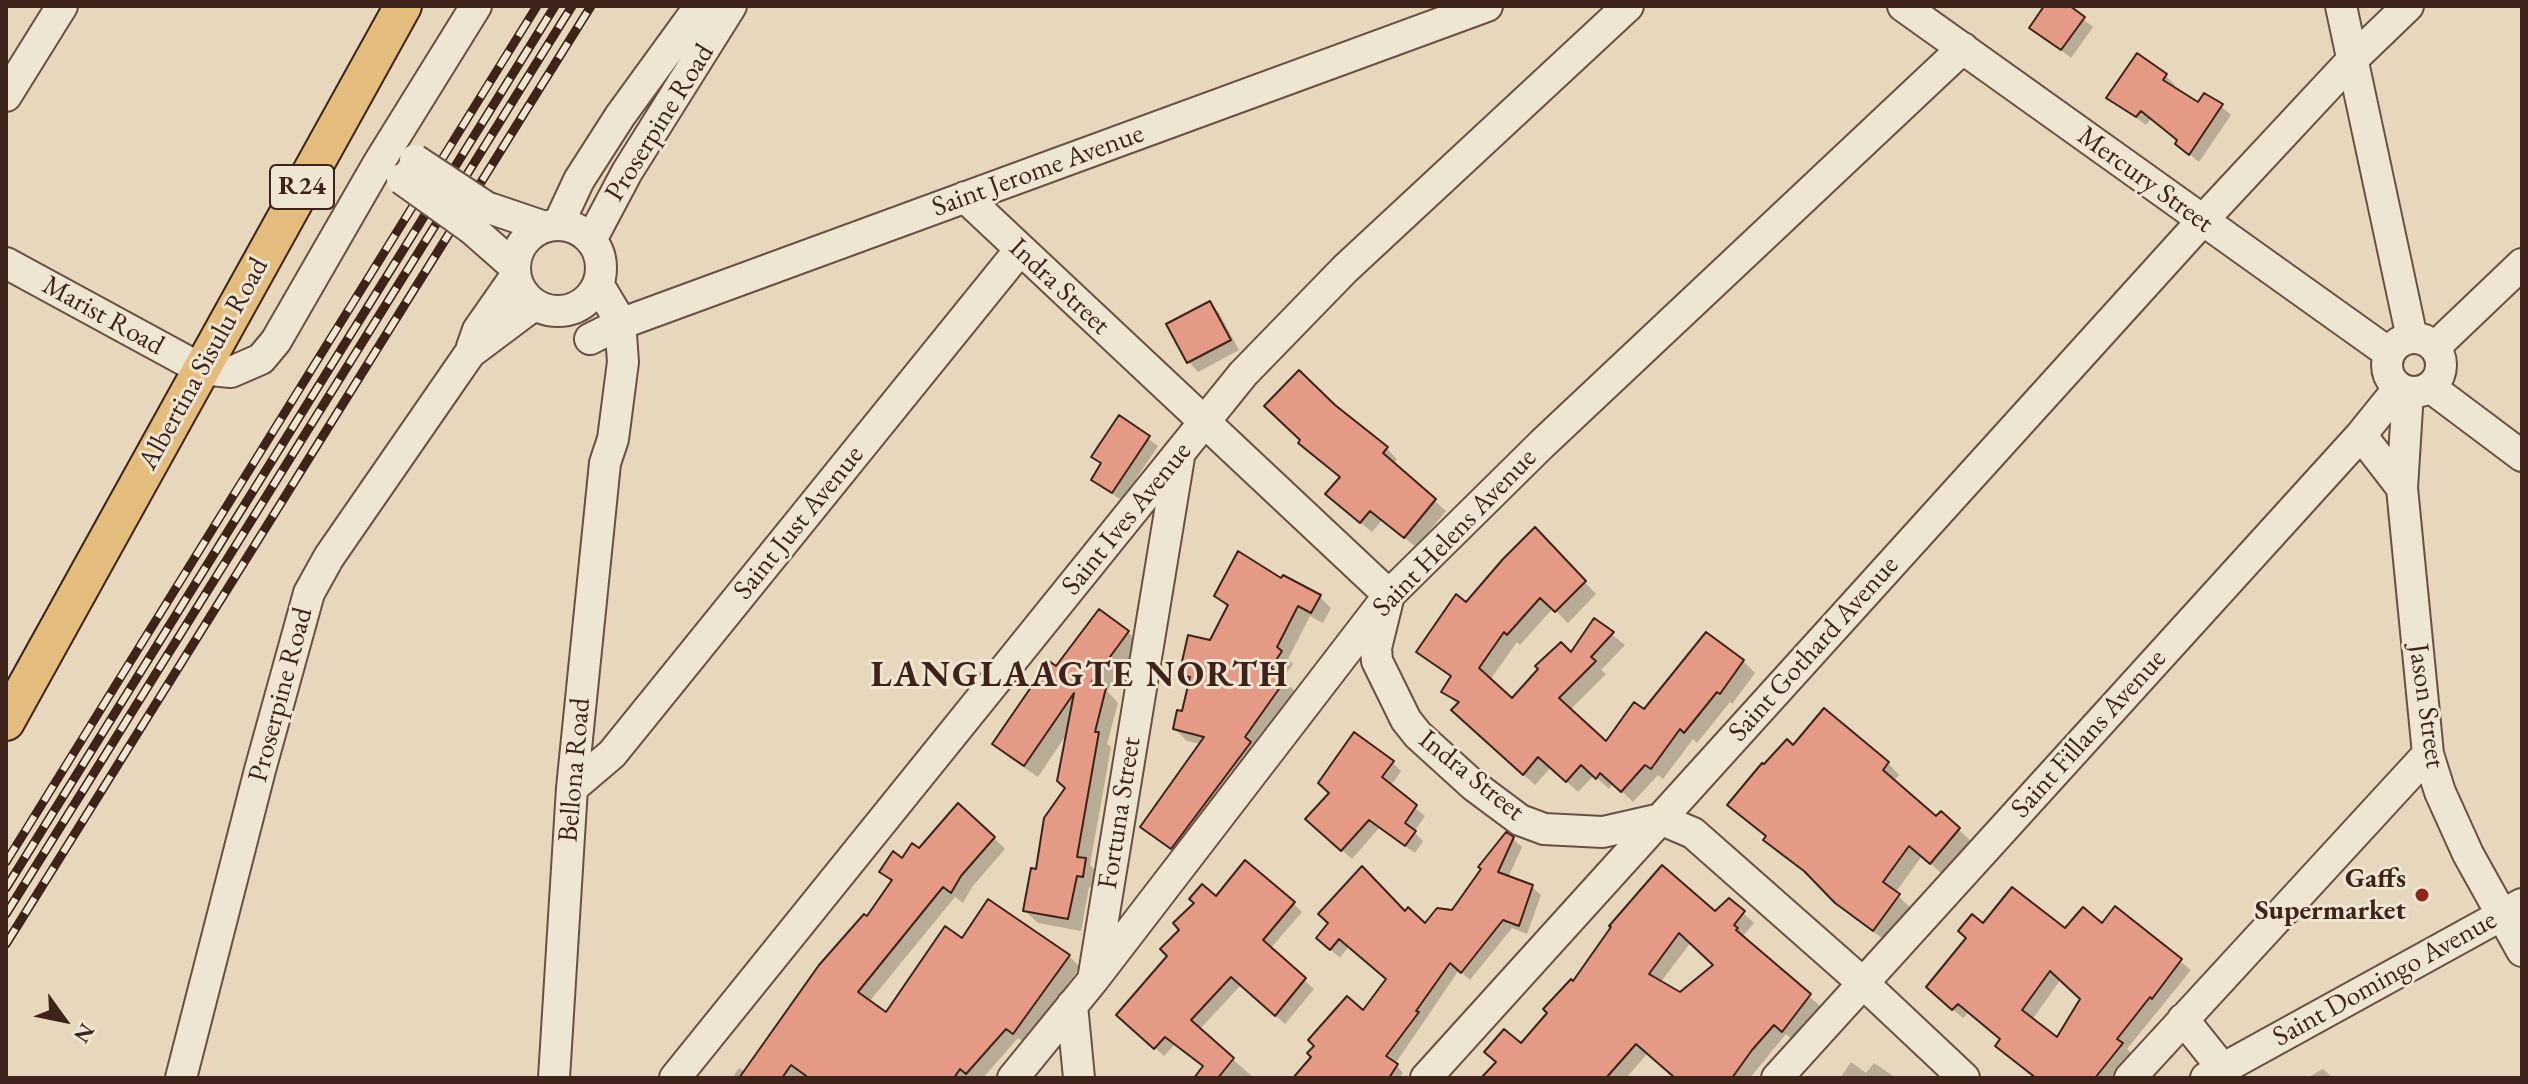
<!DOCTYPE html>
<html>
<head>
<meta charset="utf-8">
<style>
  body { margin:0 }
  #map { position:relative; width:2528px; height:1084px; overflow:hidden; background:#e7d7bc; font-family:"EB Garamond",serif }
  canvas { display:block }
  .frame { position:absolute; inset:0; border:8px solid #3d231a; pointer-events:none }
  .north { position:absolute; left:24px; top:980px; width:80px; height:80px; -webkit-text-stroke:6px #efe5d3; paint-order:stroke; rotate:123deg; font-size:22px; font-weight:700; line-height:32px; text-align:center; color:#3d231a }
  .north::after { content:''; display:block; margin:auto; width:28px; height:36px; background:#3d231a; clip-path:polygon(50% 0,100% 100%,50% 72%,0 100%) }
</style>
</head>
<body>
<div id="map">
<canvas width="2528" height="1084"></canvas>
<div class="frame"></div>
<div class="north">N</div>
</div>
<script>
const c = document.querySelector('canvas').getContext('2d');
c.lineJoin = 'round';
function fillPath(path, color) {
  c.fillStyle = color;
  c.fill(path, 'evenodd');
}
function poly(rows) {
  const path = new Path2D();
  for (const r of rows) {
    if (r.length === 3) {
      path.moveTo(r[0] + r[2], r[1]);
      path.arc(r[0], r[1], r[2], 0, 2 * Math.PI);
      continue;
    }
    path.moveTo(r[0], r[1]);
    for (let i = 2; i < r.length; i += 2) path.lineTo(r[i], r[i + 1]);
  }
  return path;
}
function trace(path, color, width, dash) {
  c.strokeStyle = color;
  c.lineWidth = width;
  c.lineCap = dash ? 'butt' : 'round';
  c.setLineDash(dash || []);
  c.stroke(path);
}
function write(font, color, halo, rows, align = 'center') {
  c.font = font + ' "EB Garamond",serif';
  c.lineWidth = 6;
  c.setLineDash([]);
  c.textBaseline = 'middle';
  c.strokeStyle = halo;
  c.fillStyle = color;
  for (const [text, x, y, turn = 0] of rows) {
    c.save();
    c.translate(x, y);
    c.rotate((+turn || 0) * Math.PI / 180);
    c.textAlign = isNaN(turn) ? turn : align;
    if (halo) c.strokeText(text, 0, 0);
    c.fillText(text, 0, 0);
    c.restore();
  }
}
fillPath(poly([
  [2046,6,2066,6,2093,27,2071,58,2031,27],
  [2166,76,2175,85,2173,88,2199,105,2221,106,2231,115,2199,162,2177,144,2179,141,2151,119,2146,125,2108,97],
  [1210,303,1219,313,1239,350,1198,372,1189,362,1169,325],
  [1333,406,1386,448,1397,459,1393,464,1446,511,1416,547,1382,520,1372,532,1338,504,1341,478],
  [1120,418,1158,446,1122,500,1102,488,1093,480,1102,465,1094,457],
  [1535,530,1596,594,1568,623,1553,608,1520,645,1517,642,1490,680,1513,701,1572,655,1595,621,1625,645,1601,670,1606,674,1569,711,1606,744,1644,712,1743,661,1755,673,1732,704,1730,702,1697,743,1693,739,1663,779,1658,775,1633,802,1613,783,1609,789,1594,775,1578,792,1551,767,1535,785,1465,722,1458,705,1444,691,1452,678,1419,651,1467,604],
  [1282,581,1320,597,1331,608,1323,623,1310,616,1288,659,1293,664,1282,679,1296,692,1184,859,1143,827,1201,744,1187,741,1175,729,1183,714,1190,683,1181,674,1211,642,1228,608,1216,596],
  [1128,632,1140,645,1107,691,1118,703,1107,744,1111,747,1090,865,1098,873,1096,889,1089,887,1081,931,1038,923,1025,911,1067,789,1068,732,1038,777,1008,757,995,744,1057,669],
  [1793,748,1888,763,1899,775,1893,782,1936,819,1941,813,1971,841,1942,874,1922,856,1895,893,1910,907,1886,941,1849,914,1816,881,1777,852,1765,840,1767,837,1730,805],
  [1392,762,1401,771,1390,787,1425,816,1414,832,1423,841,1415,853,1379,828,1352,859,1317,828],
  [994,838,1005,849,972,887,963,903,955,897,869,1002,887,1015,962,940,1069,956,1080,967,1025,1043,1018,1038,983,1078,732,1078,739,1068,745,1072,868,918,892,883,881,872,919,850],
  [1513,839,1522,847,1508,878,1532,887,1541,895,1527,934,1512,928,1470,980,1459,970,1395,1064,1403,1073,1399,1078,1296,1078,1364,1013,1388,979,1349,946,1340,958,1318,938,1405,914,1425,926,1453,912],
  [1216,899,1293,903,1302,912,1270,949,1314,989,1285,1024,1241,985,1199,1030,1254,1078,1196,1078,1205,1068,1175,1044,1164,1056,1127,1023],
  [1729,900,1754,923,1743,936,1746,941,1820,1006,1794,1041,1786,1034,1750,1078,1675,1078,1648,1053,1626,1078,1484,1078,1521,1046,1573,984,1715,913],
  [1691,942,1715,965,1680,994,1660,983],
  [2115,909,2191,970,2127,1049,2132,1054,2114,1078,2034,1078,2008,1056,2002,1040,1969,1012,1963,1018,1938,997,1983,926,2065,931,2102,926],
  [2061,979,2082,999,2058,1040,2032,1020],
  [1851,1062,1866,1073,1874,1063,1896,1078,1840,1078],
  [2323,1069,2333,1078,2307,1078]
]), '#0003');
const building = poly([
  [2044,6,2070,6,2085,17,2061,50,2029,28,2044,6],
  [2137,53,2167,74,2163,80,2198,102,2204,93,2223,104,2189,155,2175,144,2177,140,2141,111,2136,117,2106,98,2137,53],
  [1210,301,1231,340,1187,363,1166,324,1210,301],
  [1299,370,1335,405,1388,447,1383,453,1436,499,1404,538,1370,511,1360,523,1325,494,1340,477,1298,443,1300,440,1264,406,1299,370],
  [1119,415,1150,436,1112,493,1091,480,1101,463,1091,457,1119,415],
  [1535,527,1586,581,1555,612,1540,598,1507,635,1504,632,1479,668,1512,698,1538,669,1535,666,1561,642,1571,652,1594,618,1614,632,1591,657,1596,661,1559,698,1606,741,1634,702,1644,709,1706,632,1744,660,1720,694,1717,692,1684,733,1680,729,1651,769,1645,765,1621,792,1600,773,1596,779,1581,765,1566,782,1538,757,1523,775,1451,710,1459,702,1441,692,1451,676,1416,652,1456,594,1466,602,1503,559,1535,527],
  [1238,551,1281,578,1283,575,1321,595,1311,613,1298,606,1277,647,1282,651,1271,668,1286,679,1245,737,1251,742,1171,849,1140,827,1204,737,1173,729,1177,710,1182,711,1190,677,1179,675,1188,635,1210,640,1228,605,1214,596,1238,551],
  [1099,609,1129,631,1090,684,1106,688,1095,732,1099,732,1077,857,1086,858,1083,877,1077,876,1068,919,1023,911,1031,868,1036,869,1044,818,1065,788,1057,781,1074,693,1024,766,992,744,1049,661,1056,666,1099,609],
  [1824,708,1889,762,1883,770,1936,816,1941,811,1960,828,1930,864,1909,846,1883,882,1900,894,1873,931,1835,903,1804,871,1763,840,1766,836,1727,805,1762,763,1764,764,1787,739,1793,745,1824,708],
  [1354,732,1394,761,1382,777,1417,805,1405,823,1416,831,1405,846,1369,820,1341,851,1305,819,1329,793,1318,783,1354,732],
  [958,803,995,837,961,876,951,893,943,887,858,992,886,1012,945,926,962,938,988,899,1070,955,1013,1034,1006,1029,966,1074,960,1069,954,1078,809,1078,791,1065,782,1078,739,1078,819,965,864,914,867,916,892,880,879,872,893,851,902,858,912,843,919,848,958,803],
  [1506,832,1514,837,1498,872,1533,885,1519,926,1503,920,1461,973,1450,963,1416,1011,1419,1012,1386,1056,1398,1064,1389,1078,1293,1078,1311,1057,1307,1053,1314,1046,1308,1040,1347,996,1363,1010,1386,979,1339,939,1330,950,1316,938,1328,923,1318,914,1362,866,1405,911,1408,907,1425,923,1437,908,1452,910,1481,869,1478,867,1506,832],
  [1245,860,1295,902,1263,940,1306,978,1275,1016,1231,977,1191,1020,1234,1058,1218,1078,1194,1078,1203,1066,1165,1037,1154,1049,1116,1015,1167,956,1160,949,1179,930,1173,923,1194,903,1189,899,1202,884,1216,896,1245,860],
  [1662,865,1715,911,1729,898,1745,911,1734,925,1738,928,1736,930,1811,994,1782,1032,1774,1025,1752,1050,1732,1078,1675,1078,1636,1044,1606,1078,1481,1078,1496,1062,1484,1052,1504,1029,1521,1043,1547,1013,1543,1009,1571,979,1573,981,1611,927,1609,926,1662,865],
  [1679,933,1713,965,1680,992,1649,974,1679,933],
  [2012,887,2065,928,2083,907,2102,923,2115,906,2182,959,2152,999,2150,997,2117,1039,2123,1043,2095,1078,2036,1078,1995,1046,2000,1039,1958,1004,1952,1010,1926,987,1966,938,1958,931,1972,914,1983,923,2012,887],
  [2050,971,2080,999,2057,1037,2022,1010,2050,971]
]);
fillPath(building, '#e49a85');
trace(building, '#3d231a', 2);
const minor = poly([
  [1903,6,2389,353],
  [2341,6,2412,338],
  [6,96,62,6],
  [965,197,1389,595,1376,648,1377,661,1406,720,1418,735,1473,785,1520,820,1544,829,1603,832,1660,819,1693,833,1863,983,1964,1078],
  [486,207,545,227],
  [558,268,43],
  [558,225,579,180,620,116,700,6],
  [472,229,514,266],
  [591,240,627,172,731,6],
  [6,263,201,369,231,372,261,359,276,341,378,164,476,6],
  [2414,365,27],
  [590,339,620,324,1487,6],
  [472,347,478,330,515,277],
  [2435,347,2522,264],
  [2430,387,2522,456],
  [2408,392,2402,488,2428,754,2440,792,2468,854,2522,951],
  [2361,435,2402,488],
  [572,788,612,754,1019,251],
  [1094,974,1179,457],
  [1072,1005,1079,1078],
  [2183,1019,2223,1069],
  [181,1078,260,770,309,593,329,557,470,353,534,305],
  [554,1078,572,788,605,463,613,439,623,362,620,321,598,284],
  [675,1078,1243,374,1345,269,1628,6],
  [1013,1078,1093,980,1389,595,1542,444,1963,48],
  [1426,1078,2202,221,2353,59,2408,6],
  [1777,1078,2361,435,2399,388],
  [2130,1078,2428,754],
  [2206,1078,2522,904]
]);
const major = poly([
  [6,722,403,6]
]);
trace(minor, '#685042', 34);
trace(major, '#3d231a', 40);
trace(minor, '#efe5d3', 30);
trace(major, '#e4bc7e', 36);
const rail = poly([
  [6,862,537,6],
  [6,888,555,6],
  [6,914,572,6],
  [6,944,591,6]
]);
trace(rail, '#3d231a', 9);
trace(rail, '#efe5d3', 6, [18]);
const minorBridge = poly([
  [415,160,486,207],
  [402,179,472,229]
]);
trace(minorBridge, '#685042', 34, []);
trace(minorBridge, '#efe5d3', 30);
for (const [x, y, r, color] of [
  [2422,895,8,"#8f2418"]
]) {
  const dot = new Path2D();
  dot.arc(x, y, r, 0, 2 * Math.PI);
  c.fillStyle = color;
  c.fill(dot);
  trace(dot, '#efe5d3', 3);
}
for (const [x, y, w] of [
  [302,187,64]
]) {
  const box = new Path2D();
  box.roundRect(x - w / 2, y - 22, w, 44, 6);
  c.fillStyle = '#efe5d3';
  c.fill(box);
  trace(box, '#3d231a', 2);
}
write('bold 26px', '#3d231a', null, [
  ["R24",302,187]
]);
write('28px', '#3d231a', '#efe5d3', [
  ["Proserpine Road",660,123,-58],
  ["Saint Jerome Avenue",1038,171,-20],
  ["Mercury Street",2145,180,36],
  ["Indra Street",1059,287,43],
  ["Marist Road",103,316,29],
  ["Albertina Sisulu Road",204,364,-61],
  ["Saint Ives Avenue",1127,519,-51],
  ["Saint Just Avenue",799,523,-51],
  ["Saint Helens Avenue",1455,533,-46],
  ["Saint Gothard Avenue",1814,649,-48],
  ["Proserpine Road",281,695,-75],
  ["Jason Street",2426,706,82],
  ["Saint Fillans Avenue",2089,734,-48],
  ["Bellona Road",575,770,-85],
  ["Indra Street",1471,776,39],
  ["Fortuna Street",1120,813,-81],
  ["Saint Domingo Avenue",2385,979,-29]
]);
write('bold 28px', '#3d231a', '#efe5d3', [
  ["Gaffs",2406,879],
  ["Supermarket",2406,911]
], 'right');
c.letterSpacing = '2px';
write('bold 36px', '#3d231a', '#efe5d3', [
  ["LANGLAAGTE NORTH",1080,676]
]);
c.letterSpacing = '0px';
</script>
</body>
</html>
